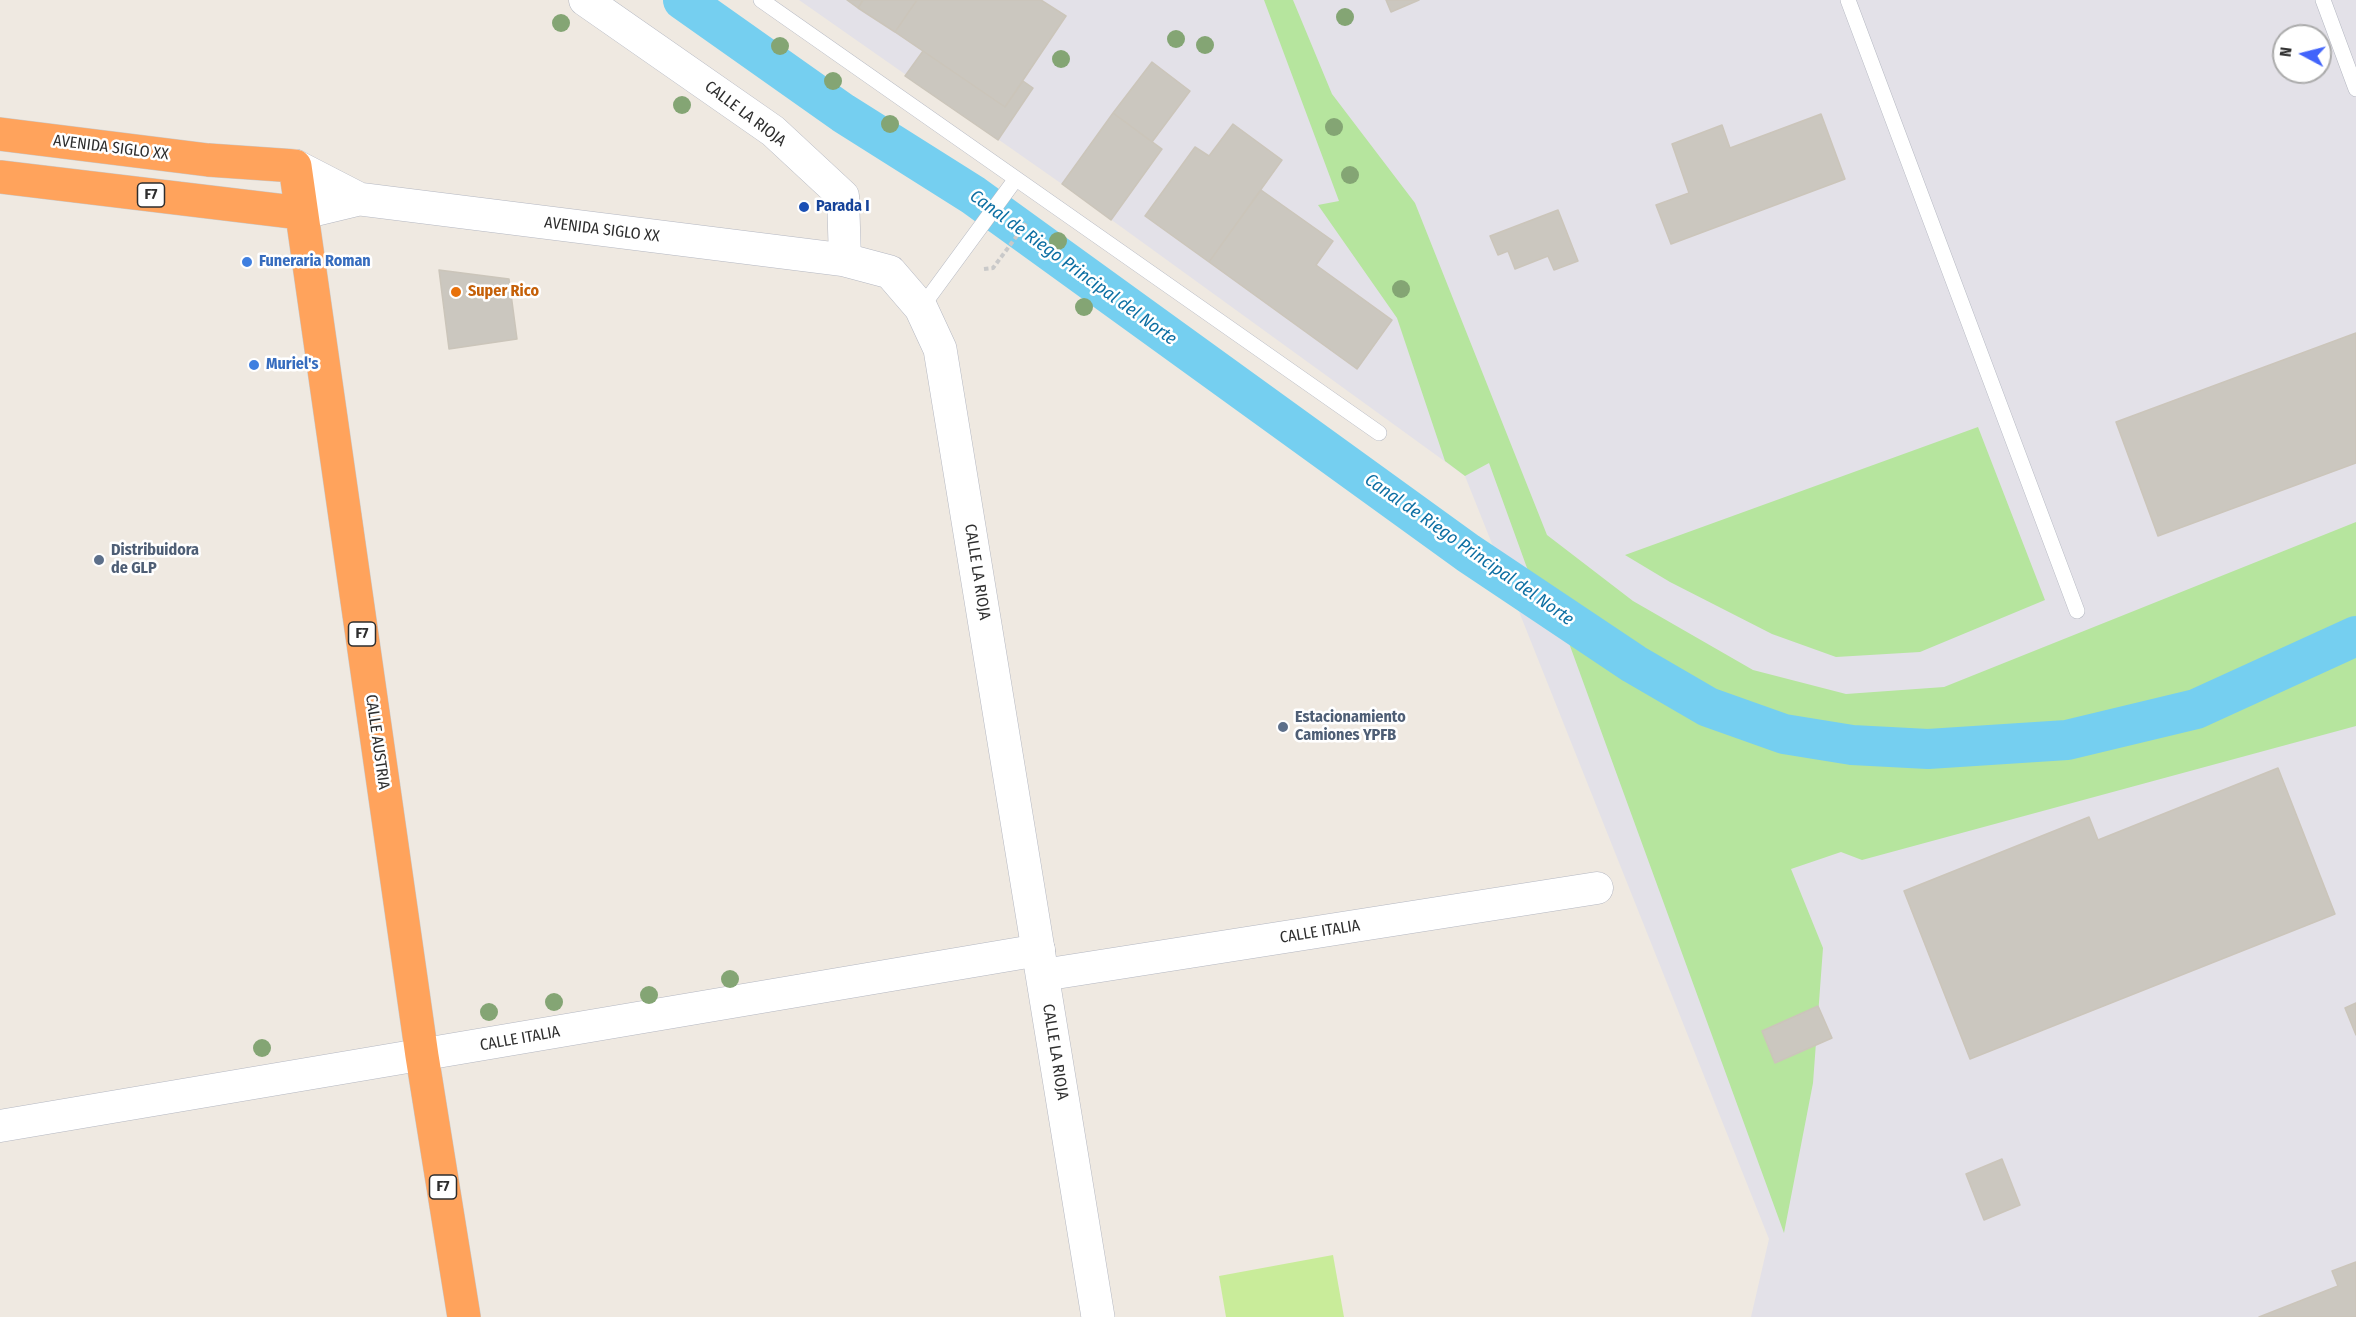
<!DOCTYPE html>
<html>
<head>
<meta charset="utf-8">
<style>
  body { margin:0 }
  #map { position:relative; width:2356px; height:1317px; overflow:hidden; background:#efe9e1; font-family:"Fira Sans Condensed",sans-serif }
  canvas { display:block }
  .north { position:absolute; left:2272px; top:24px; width:60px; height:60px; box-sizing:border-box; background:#fff; border:2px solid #ababab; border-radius:50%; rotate:277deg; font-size:16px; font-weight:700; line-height:24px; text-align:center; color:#2e2e2e }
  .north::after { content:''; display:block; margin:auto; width:21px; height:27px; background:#4264fb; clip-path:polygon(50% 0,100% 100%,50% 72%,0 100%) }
</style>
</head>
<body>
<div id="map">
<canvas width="2356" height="1317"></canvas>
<div class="north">N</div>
</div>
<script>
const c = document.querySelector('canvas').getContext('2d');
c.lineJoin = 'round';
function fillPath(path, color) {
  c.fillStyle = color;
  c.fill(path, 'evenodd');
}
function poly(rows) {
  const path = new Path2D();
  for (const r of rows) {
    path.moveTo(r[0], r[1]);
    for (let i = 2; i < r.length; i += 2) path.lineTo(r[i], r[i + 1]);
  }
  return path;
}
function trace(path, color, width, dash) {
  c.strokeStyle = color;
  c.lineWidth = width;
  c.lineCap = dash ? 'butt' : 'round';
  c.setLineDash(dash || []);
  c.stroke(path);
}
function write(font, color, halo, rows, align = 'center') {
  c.font = font + ' "Fira Sans Condensed",sans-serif';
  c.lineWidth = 5;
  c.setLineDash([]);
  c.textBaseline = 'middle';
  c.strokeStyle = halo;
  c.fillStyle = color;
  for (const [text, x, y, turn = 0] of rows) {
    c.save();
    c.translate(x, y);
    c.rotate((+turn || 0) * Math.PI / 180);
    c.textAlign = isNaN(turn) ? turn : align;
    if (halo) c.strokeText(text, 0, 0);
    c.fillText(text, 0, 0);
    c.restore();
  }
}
fillPath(poly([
  [799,0,2356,0,2356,1317,1751,1317,1769,1239,1465,476,1062,184],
  [2284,36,2320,36,2320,72,2284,72]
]), '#e3e1e8');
fillPath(poly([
  [1264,0,1293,0,1332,94,1415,203,1547,535,1633,601,1753,670,1846,694,1944,687,2356,522,2356,726,1862,860,1841,852,1791,869,1823,948,1813,1083,1784,1233,1550,591,1531,579,1489,463,1465,476,1445,461,1397,318,1318,205,1339,201],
  [1978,427,2045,600,1920,652,1836,657,1772,634,1670,582,1625,555]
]), '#b6e59e');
fillPath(poly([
  [1333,1255,1344,1317,1226,1317,1219,1276]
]), '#c9ec9a');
trace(poly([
  [683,0,843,113,973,195,1468,553,1634,664,1708,707,1784,734,1852,745,1928,749,2067,740,2196,709,2356,636]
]), '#75cff0', 40);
const building = poly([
  [847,0,863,0,858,8,847,0],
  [863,0,917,0,895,32,858,8,863,0],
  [917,0,1041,0,1066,16,1005,107,895,32,917,0],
  [1386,0,1419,0,1391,12,1386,0],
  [923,51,1005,107,1023,81,1033,88,998,140,905,76,923,51],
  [1152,62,1190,91,1152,142,1113,113,1152,62],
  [1113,113,1162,149,1111,220,1062,184,1113,113],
  [1821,114,1845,179,1671,244,1656,205,1689,193,1672,144,1722,125,1730,148,1821,114],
  [1233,124,1282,160,1209,262,1145,216,1195,147,1209,156,1233,124],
  [1261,190,1333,241,1316,265,1392,320,1357,369,1209,262,1261,190],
  [1558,210,1578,261,1554,270,1548,256,1515,269,1508,251,1498,255,1490,236,1558,210],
  [439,270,509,279,517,339,449,349,439,270],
  [2356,333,2356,463,2158,536,2116,422,2356,333],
  [2278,768,2335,914,1970,1059,1904,891,2089,817,2098,840,2278,768],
  [2356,1003,2356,1035,2345,1008,2356,1003],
  [1818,1006,1832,1038,1775,1063,1762,1031,1818,1006],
  [2002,1159,2020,1205,1984,1220,1966,1174,2002,1159],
  [2356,1262,2356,1317,2259,1317,2338,1286,2332,1271,2356,1262]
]);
fillPath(building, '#cbc7bf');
trace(building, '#cbc5ba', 1.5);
const lane = poly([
  [761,0,1379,433],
  [1848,0,2077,611],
  [2323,0,2356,89],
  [921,308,1015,180]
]);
const street = poly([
  [585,0,773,131,843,196,845,260],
  [1043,975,1597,888],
  [0,1126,1039,950]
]);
const secondary = poly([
  [295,166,359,199],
  [301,213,359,199,845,260,890,272,921,308,940,349,1098,1317]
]);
const highway = poly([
  [0,134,208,160,295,166,422,1056,464,1317],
  [0,177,301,213]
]);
trace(lane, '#b4b7c1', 16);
trace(street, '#b4b7c1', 33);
trace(secondary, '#b4b7c1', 34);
trace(highway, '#c9c9c9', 34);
trace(poly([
  [984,269,993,268,1028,221]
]), '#c9c9c9', 4, [4.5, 3]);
trace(lane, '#fff', 15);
trace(street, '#fff', 32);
trace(secondary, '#fff', 33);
trace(highway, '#ffa35c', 33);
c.fillStyle = '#84a574';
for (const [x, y] of [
  [1345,17],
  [561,23],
  [1176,39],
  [1205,45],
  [780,46],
  [1061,59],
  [833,81],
  [682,105],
  [890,124],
  [1334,127],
  [1350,175],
  [1058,241],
  [1401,289],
  [1084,307],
  [730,979],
  [649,995],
  [554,1002],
  [489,1012],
  [262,1048]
]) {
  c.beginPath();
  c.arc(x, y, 9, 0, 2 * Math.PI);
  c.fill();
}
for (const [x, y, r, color] of [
  [804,207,6,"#1a4fb4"],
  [247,262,6,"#3f7fe0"],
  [456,292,6,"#e8710a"],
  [254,365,6,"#3f7fe0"],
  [99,560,6,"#5c6f8a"],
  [1283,727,6,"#5c6f8a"]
]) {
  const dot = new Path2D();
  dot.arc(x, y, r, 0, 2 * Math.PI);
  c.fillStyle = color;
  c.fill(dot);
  trace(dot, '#fff', 2);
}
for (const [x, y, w] of [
  [151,195,27],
  [362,634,27],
  [443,1187,27]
]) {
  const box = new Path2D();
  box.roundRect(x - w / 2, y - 12, w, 24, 4.5);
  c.fillStyle = '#fff';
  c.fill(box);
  trace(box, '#2e2e2e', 1.5);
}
write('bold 15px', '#2e2e2e', null, [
  ["F7",151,195],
  ["F7",362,634],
  ["F7",443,1187]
]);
write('16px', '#2e2e2e', '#fff', [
  ["CALLE LA RIOJA",745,114,37],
  ["AVENIDA SIGLO XX",111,148,7],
  ["AVENIDA SIGLO XX",602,230,7],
  ["CALLE LA RIOJA",977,572,81],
  ["CALLE AUSTRIA",377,742,82],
  ["CALLE ITALIA",1320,932,-9],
  ["CALLE ITALIA",520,1039,-10],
  ["CALLE LA RIOJA",1055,1052,81]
]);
write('bold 16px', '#164399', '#fff', [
  ["Parada I",816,207]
], 'left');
write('bold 16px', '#366cbe', '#fff', [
  ["Funeraria Roman",259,262],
  ["Muriel's",266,365]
], 'left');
write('bold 16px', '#c56008', '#fff', [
  ["Super Rico",468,292]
], 'left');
write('bold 16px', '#4e5e75', '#fff', [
  ["Distribuidora",111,551],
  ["de GLP",111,569],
  ["Estacionamiento",1295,718],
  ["Camiones YPFB",1295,736]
], 'left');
write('italic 18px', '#0d6fa3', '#fff', [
  ["Canal de Riego Principal del Norte",1073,268,36],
  ["Canal de Riego Principal del Norte",1469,550,35]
]);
</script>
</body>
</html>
